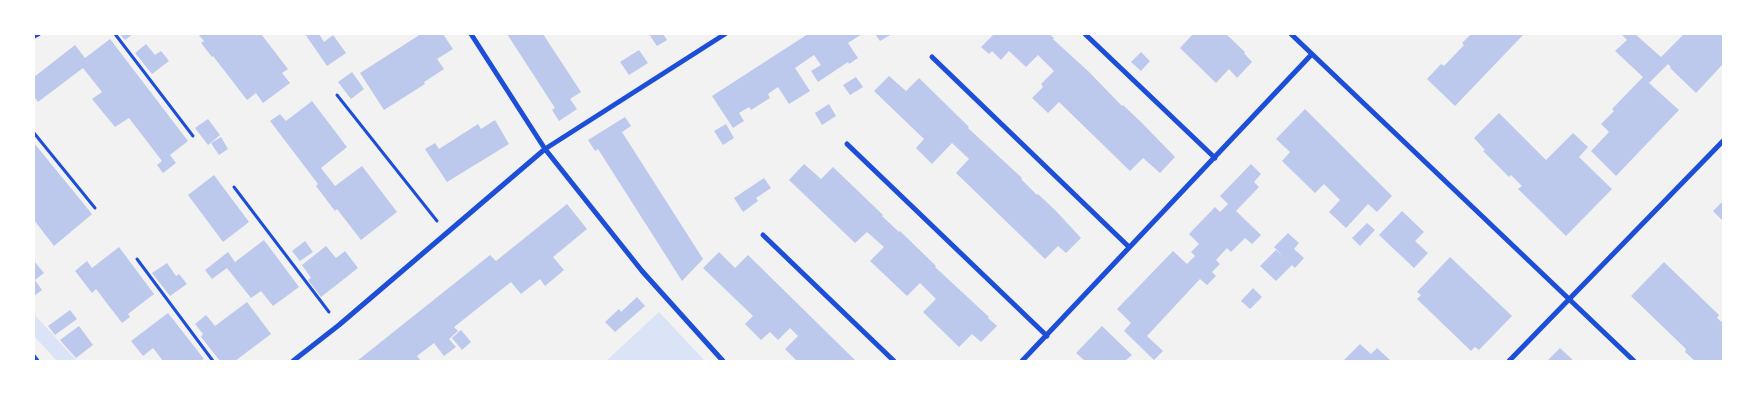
<!DOCTYPE html>
<html>
<head>
<meta charset="utf-8">
<style>
  body { margin:0 }
  #map { position:relative; width:1757px; height:395px; overflow:hidden; background:#f2f2f2; font-family:Poppins,sans-serif }
  canvas { display:block }
  .frame { position:absolute; inset:0; border:35px solid #fff; pointer-events:none }
</style>
</head>
<body>
<div id="map">
<canvas width="1757" height="395"></canvas>
<div class="frame"></div>
</div>
<script>
const c = document.querySelector('canvas').getContext('2d');
c.lineJoin = 'round';
function fillPath(path, color) {
  c.fillStyle = color;
  c.fill(path, 'evenodd');
}
function poly(rows) {
  const path = new Path2D();
  for (const r of rows) {
    path.moveTo(r[0], r[1]);
    for (let i = 2; i < r.length; i += 2) path.lineTo(r[i], r[i + 1]);
  }
  return path;
}
function trace(path, color, width, dash) {
  c.strokeStyle = color;
  c.lineWidth = width;
  c.lineCap = dash ? 'butt' : 'round';
  c.setLineDash(dash || []);
  c.stroke(path);
}
fillPath(poly([
  [659,312,705,361,606,361],
  [34,314,77,361,57,361,34,336]
]), '#dbe4f7');
fillPath(poly([
  [120,34,133,34,125,40],
  [198,34,261,34,288,69,282,73,290,83,263,103,256,93,247,100,213,56,212,57,201,43,204,41],
  [305,34,319,34,324,42,333,35,346,53,327,66],
  [421,34,443,34,453,49,437,59,444,69,424,82,425,84,384,110,360,73],
  [507,34,543,34,581,92,570,99,577,109,559,121,552,110,555,108],
  [649,34,663,34,667,40,657,46],
  [808,34,862,34,848,43,858,58,849,64,848,62,818,82,811,71,821,65,814,55,795,68,810,91,789,104,778,87,768,94,770,98,751,110,749,107,739,113,744,121,733,128,712,96],
  [875,34,892,34,880,41],
  [991,34,1049,34,1054,38,1053,39,1089,72,1122,106,1123,105,1142,123,1175,157,1160,173,1143,158,1130,171,1059,102,1048,113,1032,98,1043,87,1041,84,1054,71,1038,55,1026,67,1009,51,1001,60,992,51,989,54,981,47,993,35],
  [1193,34,1226,34,1245,52,1244,53,1252,62,1237,78,1229,69,1216,83,1180,48],
  [1471,34,1524,34,1455,106,1427,79,1441,64,1444,66,1464,45,1462,43],
  [1621,34,1635,34,1661,57,1684,34,1723,34,1723,64,1696,93,1670,68,1671,67,1668,64,1649,83,1679,110,1616,176,1591,151,1609,132,1601,124,1614,111,1612,109,1643,77,1615,51,1627,40],
  [110,39,188,141,170,155,176,163,163,173,157,165,162,161,129,118,115,127,92,99,102,92,83,68,38,102,34,96,34,77,75,45,85,58],
  [146,44,155,55,161,51,169,61,152,74,135,53],
  [639,50,648,63,629,75,620,62],
  [1141,52,1150,61,1141,71,1131,62],
  [352,72,364,89,351,99,338,82],
  [889,76,906,91,919,78,969,127,968,128,1022,178,1021,179,1037,195,1038,194,1056,211,1081,238,1066,253,1058,246,1045,259,956,173,969,159,952,143,932,164,916,148,924,139,874,91],
  [856,77,863,87,850,95,843,85],
  [312,101,347,147,321,168,335,186,362,166,397,212,361,240,337,209,335,211,316,186,318,184,270,121,280,114,286,121],
  [829,104,836,116,822,125,815,113],
  [1305,109,1392,196,1377,212,1368,204,1346,228,1329,212,1340,200,1324,184,1315,193,1282,161,1290,152,1276,139],
  [1499,113,1546,160,1573,133,1588,147,1579,157,1612,189,1566,236,1518,189,1522,186,1511,175,1509,177,1483,151,1485,150,1474,138],
  [625,117,631,126,622,132,703,259,682,281,598,149,595,151,588,140],
  [208,119,220,135,208,145,195,128],
  [495,120,509,144,447,182,425,149,435,143,439,149,478,124,481,129],
  [726,124,734,138,723,145,714,131],
  [221,137,228,149,219,155,211,143],
  [34,143,92,214,54,246,34,220],
  [804,164,821,179,833,167,883,215,882,216,899,232,900,231,936,266,935,267,989,317,988,318,997,326,981,342,972,334,959,347,923,312,936,299,920,283,907,296,870,261,884,247,867,232,855,243,789,180],
  [1251,164,1261,174,1254,182,1259,187,1236,211,1261,235,1252,244,1245,238,1231,252,1227,248,1216,260,1220,264,1212,272,1216,276,1207,285,1200,279,1147,336,1163,351,1154,360,1124,331,1131,323,1117,309,1173,251,1187,264,1195,256,1191,252,1199,244,1189,234,1215,207,1220,212,1228,204,1220,196],
  [214,175,249,222,223,242,188,195],
  [764,178,771,188,756,198,758,201,743,212,734,198],
  [1723,201,1723,221,1713,211],
  [567,204,587,229,553,257,564,270,545,286,540,279,521,294,511,282,454,327,458,331,449,339,456,347,444,356,434,343,417,356,421,361,357,361,490,255,496,261],
  [1402,211,1424,232,1415,241,1428,253,1414,268,1379,235],
  [1367,223,1375,230,1360,246,1352,238],
  [1288,233,1299,243,1294,249,1304,258,1295,268,1292,265,1276,281,1260,266,1276,250,1285,258,1274,247],
  [264,240,299,287,273,306,261,291,251,298,227,268,212,279,205,270,228,252,235,262],
  [305,241,313,252,300,261,292,251],
  [326,246,336,258,345,251,358,268,321,297,308,280,311,278,302,265],
  [119,247,154,294,128,314,130,317,122,323,96,289,92,293,75,271,87,261,92,268],
  [719,252,735,268,748,255,856,361,797,361,785,349,798,336,790,328,778,340,770,332,761,340,745,324,753,316,703,268],
  [1450,257,1512,316,1479,350,1475,347,1471,351,1417,299,1421,295,1417,292],
  [34,261,44,273,35,280,42,290,34,296],
  [1664,262,1719,315,1717,318,1723,323,1723,361,1695,361,1685,352,1686,349,1631,296],
  [167,263,176,276,179,274,187,284,170,296,152,273],
  [1253,288,1262,297,1250,309,1241,301],
  [637,297,645,306,615,332,605,322,619,309,621,312],
  [247,302,271,334,235,361,220,361,201,337,203,334,195,324,206,315,215,326],
  [70,310,77,319,55,335,48,326],
  [168,313,204,359,201,361,163,361,153,348,143,356,131,341],
  [79,326,93,345,76,358,60,340],
  [1102,326,1132,355,1125,361,1085,361,1076,353],
  [461,330,471,342,462,350,452,338],
  [1360,344,1371,354,1377,348,1391,361,1346,361,1344,360],
  [1560,348,1574,361,1547,361]
]), '#bdc9ec');
trace(poly([
  [115,34,193,136],
  [337,95,437,221],
  [34,133,95,208],
  [234,187,329,312],
  [137,259,213,361]
]), '#1d4ed8', 3);
trace(poly([
  [471,34,545,149,642,271,723,361],
  [1085,34,1215,158],
  [1291,34,1634,361],
  [34,36,38,34],
  [932,57,1129,247],
  [847,144,1047,336],
  [763,235,894,361],
  [34,357,37,361],
  [293,361,339,325,545,149,725,34],
  [1022,361,1312,54],
  [1509,361,1723,141]
]), '#1d4ed8', 5);
</script>
</body>
</html>
